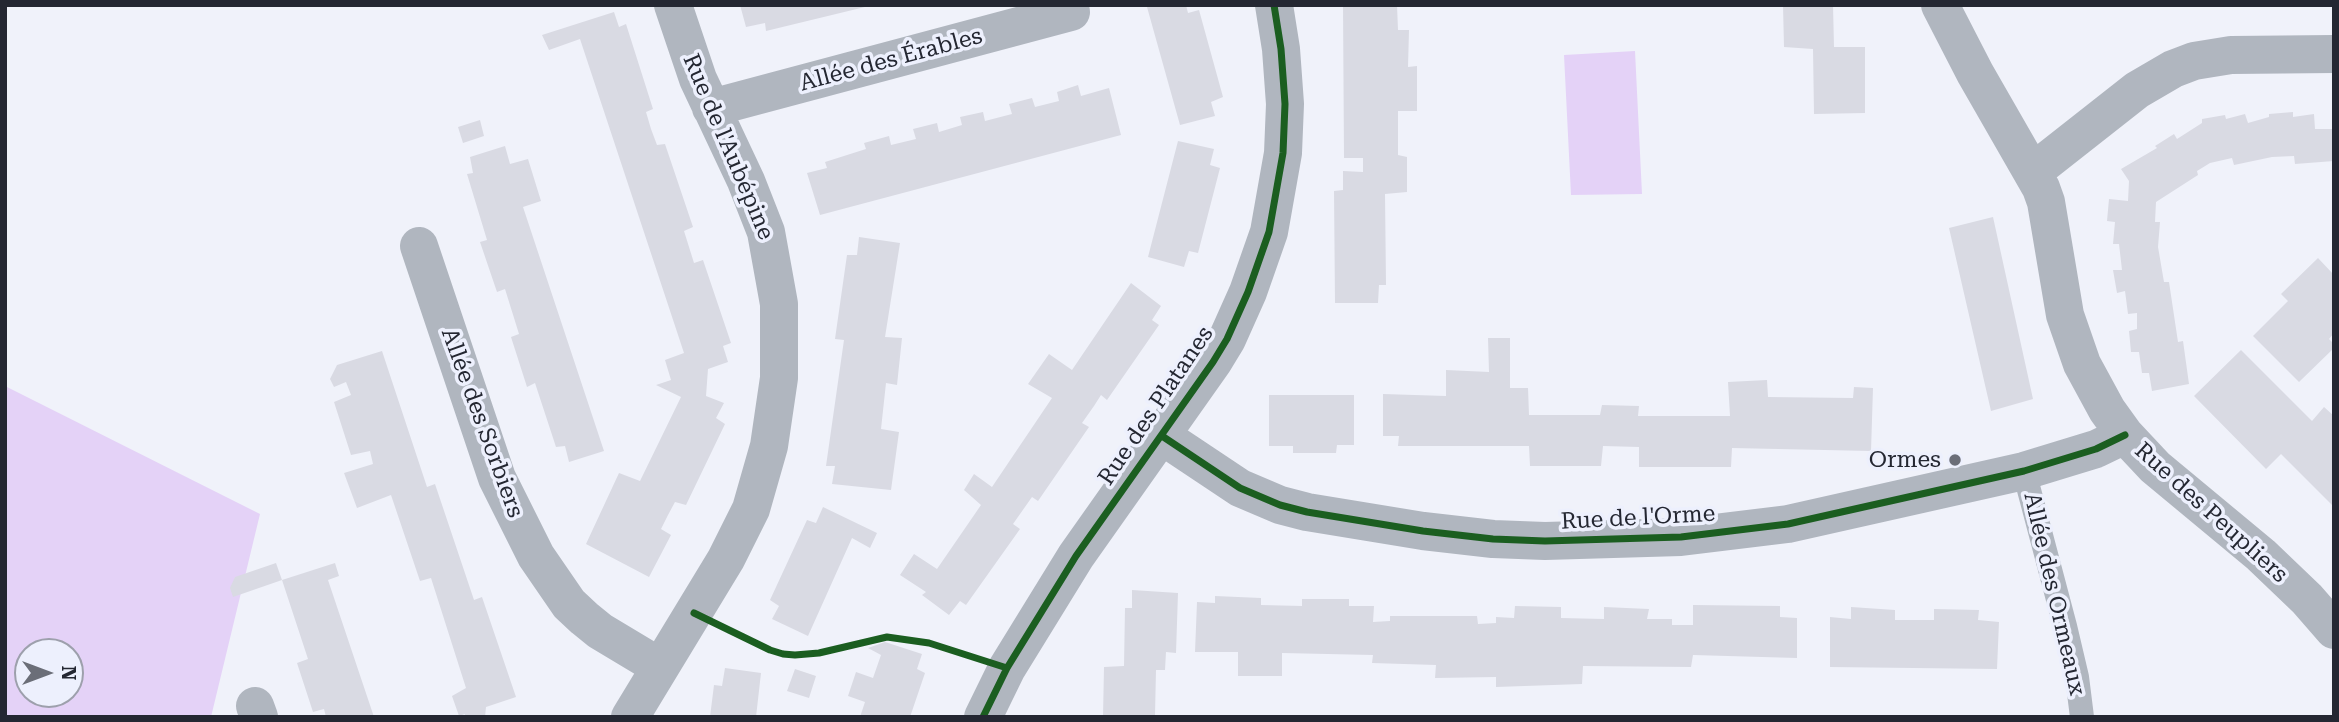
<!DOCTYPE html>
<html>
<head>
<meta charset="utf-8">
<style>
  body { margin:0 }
  #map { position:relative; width:2339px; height:722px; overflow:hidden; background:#f0f2fa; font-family:"Roboto Serif",serif }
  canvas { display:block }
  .frame { position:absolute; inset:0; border:7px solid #242732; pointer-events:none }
  .north { position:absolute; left:14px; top:638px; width:70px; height:70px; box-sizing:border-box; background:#edf0fd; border:2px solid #9da0ac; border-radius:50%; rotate:90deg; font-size:19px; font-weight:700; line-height:28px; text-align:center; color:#242732 }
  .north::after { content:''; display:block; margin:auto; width:24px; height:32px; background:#6b6e78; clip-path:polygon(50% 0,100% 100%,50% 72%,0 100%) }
</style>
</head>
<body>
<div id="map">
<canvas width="2339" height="722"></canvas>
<div class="frame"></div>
<div class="north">N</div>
</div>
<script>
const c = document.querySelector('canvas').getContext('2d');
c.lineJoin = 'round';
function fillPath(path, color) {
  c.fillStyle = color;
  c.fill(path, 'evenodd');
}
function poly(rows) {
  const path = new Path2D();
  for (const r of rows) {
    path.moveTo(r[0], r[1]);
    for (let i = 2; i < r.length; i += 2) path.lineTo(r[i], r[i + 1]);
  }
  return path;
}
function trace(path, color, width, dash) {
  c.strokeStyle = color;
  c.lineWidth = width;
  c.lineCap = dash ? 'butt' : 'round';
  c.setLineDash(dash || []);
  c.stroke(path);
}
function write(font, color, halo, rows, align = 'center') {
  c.font = font + ' "Roboto Serif",serif';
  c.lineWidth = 7;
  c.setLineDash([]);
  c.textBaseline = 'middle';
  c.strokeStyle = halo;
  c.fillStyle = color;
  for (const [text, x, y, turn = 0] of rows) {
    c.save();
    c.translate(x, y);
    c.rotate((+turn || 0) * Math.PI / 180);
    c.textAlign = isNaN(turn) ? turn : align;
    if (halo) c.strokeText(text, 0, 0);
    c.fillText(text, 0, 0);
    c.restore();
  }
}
fillPath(poly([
  [1635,51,1642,194,1571,195,1564,55],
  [5,386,260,514,211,717,5,717],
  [28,652,70,652,70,694,28,694]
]), '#e4d2f7');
fillPath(poly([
  [740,5,869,5,869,6,766,31,765,23,746,27],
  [1153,5,1186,5,1188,13,1199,10,1223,97,1211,102,1215,116,1180,125,1147,7],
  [1343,5,1397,5,1398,30,1409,30,1408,67,1417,66,1417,111,1398,111,1398,155,1407,157,1407,192,1385,194,1386,285,1379,285,1378,303,1335,303,1334,191,1343,190,1343,171,1363,172,1363,158,1344,158],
  [1783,5,1833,5,1834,47,1865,47,1865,113,1814,114,1813,49,1784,47],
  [614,12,619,27,626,24,653,109,646,112,651,129,657,145,665,144,693,227,684,231,694,263,703,260,731,343,723,346,728,362,708,369,706,396,724,403,716,418,725,424,686,505,675,502,668,515,661,529,671,535,649,577,586,544,619,473,640,481,681,397,656,385,671,380,665,360,684,353,580,39,549,50,542,35],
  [1078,85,1081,96,1109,88,1121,135,820,215,807,173,827,168,825,162,866,149,864,143,889,136,891,145,916,139,913,129,937,123,939,132,962,125,960,117,983,112,985,121,1012,114,1009,104,1032,98,1035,107,1059,101,1057,92],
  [2293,112,2293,117,2314,114,2315,129,2334,129,2334,161,2295,164,2294,156,2272,157,2234,165,2232,158,2210,163,2197,171,2198,175,2156,202,2155,222,2160,222,2158,247,2164,282,2169,282,2178,342,2183,341,2189,384,2152,391,2149,373,2142,373,2139,352,2131,352,2129,331,2137,329,2137,313,2128,314,2125,291,2117,293,2113,270,2122,270,2119,244,2113,244,2115,222,2107,221,2109,199,2128,201,2129,181,2121,169,2157,148,2155,146,2174,134,2177,139,2202,123,2202,119,2225,115,2226,119,2245,114,2248,123,2269,117,2269,114],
  [480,120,484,136,463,143,458,127],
  [1178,141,1214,149,1210,165,1220,168,1198,253,1189,251,1184,267,1148,257],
  [505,146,510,164,528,159,541,201,523,207,604,451,569,462,565,446,556,447,535,383,527,387,511,337,519,334,505,289,497,292,480,242,487,240,467,174,473,173,470,157],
  [1993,217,2033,399,1991,411,1949,228],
  [859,237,900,243,885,337,902,338,897,385,886,383,881,429,899,432,891,490,832,484,835,466,826,466,844,340,835,339,847,255,857,255],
  [2318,258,2334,275,2334,333,2329,339,2334,344,2334,348,2299,382,2253,336,2288,301,2281,294],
  [1131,283,1161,306,1152,320,1159,325,1107,400,1101,395,1094,406,1082,423,1089,427,1038,501,1032,497,1013,524,1020,529,966,605,960,601,949,615,922,595,926,592,900,575,914,554,937,569,981,505,964,490,974,474,992,487,1052,398,1028,384,1049,354,1072,370],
  [1488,338,1510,338,1510,388,1528,388,1529,415,1600,415,1602,405,1639,406,1638,416,1730,416,1728,382,1767,380,1768,397,1853,398,1854,387,1873,388,1871,451,1732,448,1731,467,1639,467,1639,447,1603,446,1601,466,1530,466,1529,446,1398,446,1399,436,1383,436,1383,394,1446,396,1446,370,1489,372],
  [2241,350,2312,421,2324,407,2334,416,2334,507,2281,454,2266,469,2194,396],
  [382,351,427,487,435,484,474,600,482,597,516,697,486,707,485,717,464,717,465,714,459,716,452,696,466,688,431,578,420,581,391,495,357,508,344,473,373,464,370,451,351,455,334,402,351,395,346,382,334,387,330,379,337,365],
  [1269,395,1354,395,1354,445,1337,445,1336,453,1293,453,1293,446,1269,446],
  [823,507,877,533,870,548,852,538,808,636,772,619,779,606,770,600,807,520,816,523],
  [276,563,282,580,233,597,230,588,235,577],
  [335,563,339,576,328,580,374,717,326,717,324,709,313,712,297,663,308,659,282,580],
  [1132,590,1178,593,1176,653,1166,652,1165,670,1156,670,1155,715,1103,717,1104,667,1124,666,1125,608,1132,608],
  [1215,596,1261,598,1261,605,1302,606,1302,599,1349,599,1349,606,1374,606,1373,622,1390,621,1390,616,1477,616,1478,624,1496,623,1496,617,1514,618,1515,606,1561,607,1561,618,1604,619,1604,607,1649,609,1647,619,1672,619,1672,625,1693,625,1693,605,1780,606,1780,617,1797,618,1797,658,1693,655,1691,667,1583,666,1582,684,1496,687,1496,677,1435,678,1436,665,1372,663,1373,655,1282,653,1282,676,1238,676,1238,652,1195,652,1197,602,1215,603],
  [1851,607,1895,610,1895,620,1934,620,1934,609,1979,610,1978,620,1999,622,1997,669,1830,667,1830,617,1851,619],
  [885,642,922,654,917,669,925,673,910,717,860,717,865,702,848,696,856,672,873,678,881,655,868,648],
  [725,668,761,673,756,717,710,717,714,685,722,686],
  [795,669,816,676,809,698,787,691]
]), '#d9dae3');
trace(poly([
  [2024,471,2065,626,2077,677,2082,717]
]), '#b0b6bf', 24);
trace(poly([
  [1940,5,1975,73,2041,188,2046,202,2065,315,2082,364,2107,410,2125,435,2155,467,2261,555,2307,599,2334,630],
  [711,108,1071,12],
  [2034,171,2137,90,2173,69,2194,61,2231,55,2334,54],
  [419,246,497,478,536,556,569,604,584,618,600,631,660,667],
  [1162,436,1240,488,1280,505,1307,512,1423,531,1493,539,1545,541,1681,537,1788,524,2024,471,2096,449,2125,435],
  [255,706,259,717],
  [630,717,726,559,751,509,769,446,779,378,779,304,766,232,746,181,698,79,673,5],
  [983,717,1007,668,1076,556,1213,362,1227,339,1248,292,1269,232,1283,153,1285,104,1281,49,1274,5]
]), '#b0b6bf', 38);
trace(poly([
  [1162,436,1240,488,1280,505,1307,512,1423,531,1493,539,1545,541,1681,537,1788,524,2024,471,2096,449,2125,435],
  [694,613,770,650,783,654,795,655,819,653,887,637,929,643,1007,668],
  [983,717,1007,668,1076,556,1213,362,1227,339,1248,292,1269,232,1283,153,1285,104,1281,49,1274,5]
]), '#1b5e20', 7);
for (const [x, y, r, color] of [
  [1955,460,7,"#6b6e78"]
]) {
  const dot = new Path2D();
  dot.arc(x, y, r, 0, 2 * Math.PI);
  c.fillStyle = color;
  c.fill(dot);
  trace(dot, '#edf0fd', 2.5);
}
write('23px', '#242732', '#edf0fd', [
  ["Allée des Érables",891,60,-15],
  ["Rue de l'Aubépine",728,147,67],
  ["Rue des Platanes",1156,406,-56],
  ["Allée des Sorbiers",482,423,70],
  ["Rue des Peupliers",2211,513,42],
  ["Rue de l'Orme",1638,518,-3],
  ["Allée des Ormeaux",2054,594,77]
]);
write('23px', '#242732', '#edf0fd', [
  ["Ormes",1941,460]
], 'right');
</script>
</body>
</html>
